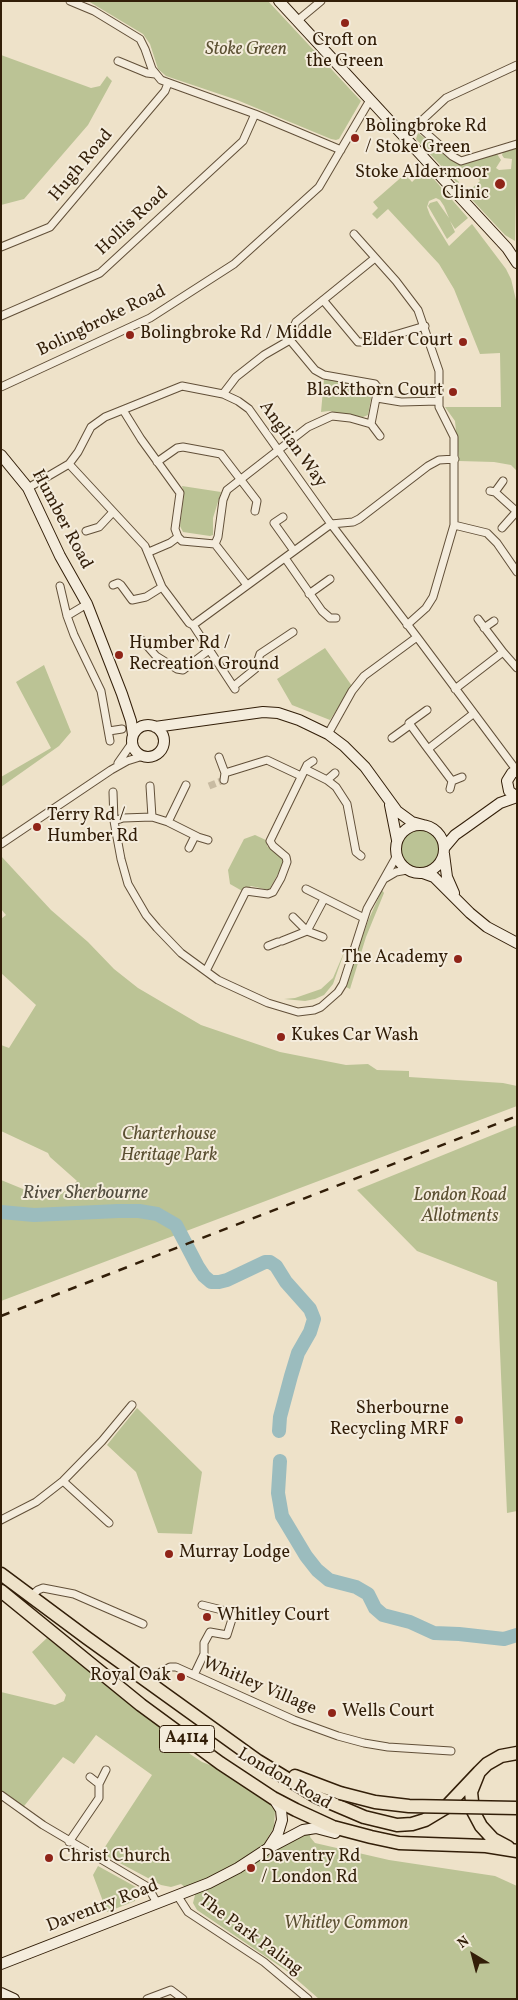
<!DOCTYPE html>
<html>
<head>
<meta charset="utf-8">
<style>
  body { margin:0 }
  #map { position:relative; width:518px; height:2000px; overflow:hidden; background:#eee2c9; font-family:Vollkorn,serif }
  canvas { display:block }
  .frame { position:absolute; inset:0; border:2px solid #321e08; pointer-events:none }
  .north { position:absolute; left:448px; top:1930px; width:50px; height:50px; -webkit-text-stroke:4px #f4ecdc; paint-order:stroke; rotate:323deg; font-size:14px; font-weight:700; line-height:20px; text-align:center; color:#321e08 }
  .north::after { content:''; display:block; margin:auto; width:18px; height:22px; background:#321e08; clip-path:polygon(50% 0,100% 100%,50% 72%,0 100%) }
</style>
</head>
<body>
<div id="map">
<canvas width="518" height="2000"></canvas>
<div class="frame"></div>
<div class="north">N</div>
</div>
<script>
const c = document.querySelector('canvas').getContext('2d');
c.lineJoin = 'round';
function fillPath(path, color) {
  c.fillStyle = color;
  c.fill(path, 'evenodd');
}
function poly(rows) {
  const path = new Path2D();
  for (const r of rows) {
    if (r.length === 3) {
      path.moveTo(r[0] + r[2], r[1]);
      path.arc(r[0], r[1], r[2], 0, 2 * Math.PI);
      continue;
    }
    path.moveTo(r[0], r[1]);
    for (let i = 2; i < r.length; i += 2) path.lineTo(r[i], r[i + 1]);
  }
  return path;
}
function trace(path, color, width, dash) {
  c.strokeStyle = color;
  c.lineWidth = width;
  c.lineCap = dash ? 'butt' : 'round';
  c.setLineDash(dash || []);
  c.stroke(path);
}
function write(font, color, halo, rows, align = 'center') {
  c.font = font + ' Vollkorn,serif';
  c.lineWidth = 4;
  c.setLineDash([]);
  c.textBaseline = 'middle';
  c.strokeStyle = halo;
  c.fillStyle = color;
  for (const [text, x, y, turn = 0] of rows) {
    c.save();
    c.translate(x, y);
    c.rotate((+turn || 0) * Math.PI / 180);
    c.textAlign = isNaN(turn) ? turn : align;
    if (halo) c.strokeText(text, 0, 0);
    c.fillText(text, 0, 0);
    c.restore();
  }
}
fillPath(poly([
  [88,1,268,1,361,101,339,139,336,140,331,139,237,100,166,76,158,69,150,44,143,34],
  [1,55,91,88,100,86,107,76,112,81,88,125,24,199,1,205],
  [418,133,460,165,497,154,501,160,496,168,499,170,511,169,512,159,504,158,502,155,503,152,517,147,515,241,505,235,461,188,463,187,468,192,480,181,467,166,454,177,459,182,458,184,416,139],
  [425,169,468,218,455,229,450,221,455,232,447,239,428,206,430,203,437,201,449,218,444,206,440,200,436,198,429,201,427,207,430,215,449,246,472,224,506,269,511,279,517,304,517,471,511,465,494,462,459,461,455,421,445,407,501,407,500,353,480,354,454,289,439,264,388,209,377,219,372,214,378,208,373,202,405,174,412,182],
  [324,379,370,386,373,389,368,415,363,417,329,411,321,412],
  [182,486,221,492,213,518,213,535,210,536,183,532,180,526,184,494],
  [325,648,352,686,330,720,292,705,277,679],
  [44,665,71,732,59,746,1,787,1,777,51,748,16,682],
  [420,849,19],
  [255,835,268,841,267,846,282,857,284,863,269,890,251,886,244,892,230,884,228,870,244,839],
  [1,856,51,910,88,942,114,969,138,988,201,1025,280,1052,346,1065,368,1064,377,1070,409,1071,409,1077,503,1083,517,1086,517,1106,1,1301,1,1180,45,1198,54,1200,77,1181,50,1157,48,1153,1,1131,1,1045,9,1048,36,1005,1,973,1,919,6,915,1,909],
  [382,890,384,893,366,937,350,989,346,987,357,952,368,921],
  [345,950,333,984,324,995,315,999,305,1001,284,999,295,998,321,989,333,978],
  [517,1125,517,1511,507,1513,497,1282,417,1251,357,1190],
  [137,1408,202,1472,192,1534,158,1533,136,1472,107,1445],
  [47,1638,139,1710,177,1738,190,1754,202,1762,218,1768,270,1803,275,1811,274,1827,263,1846,271,1853,311,1832,310,1837,315,1843,389,1860,495,1876,517,1886,517,1999,319,1999,287,1971,197,1910,193,1903,195,1895,181,1884,171,1887,161,1885,101,1853,152,1775,96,1735,74,1764,63,1757,21,1810,1,1795,1,1692,55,1705,64,1701,66,1695,32,1652],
  [98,1866,136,1887,135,1901,107,1912,93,1875]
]), '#bbc395');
trace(poly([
  [1,1212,34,1215,118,1211,139,1211,157,1214,176,1225,198,1267,204,1276,211,1282,219,1282,227,1280,265,1262,270,1262,276,1266,286,1282,310,1309,314,1319,310,1332,298,1353,291,1376,280,1417,279,1431],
  [280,1461,278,1493,282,1516,306,1556,317,1570,329,1580,356,1587,368,1594,375,1608,383,1615,410,1622,434,1633,459,1634,504,1639,517,1635]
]), '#9bbcbe', 14);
trace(poly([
  [209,786,224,780]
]), '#c8bba2', 7, [7, 3.5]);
const street = poly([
  [70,1,94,11,140,39,145,49,152,69,161,80,255,114,341,150],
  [297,21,321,1],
  [118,61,147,73,155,74],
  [416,124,452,156,461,161,517,144],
  [404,137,446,98,517,65],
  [354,234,396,281,418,310,439,371,439,407,454,437,454,525,433,597,426,608,407,625],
  [1,247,50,227,165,91,168,83],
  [323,300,358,342,371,342,425,326],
  [1,316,100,273,243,141,255,114],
  [1,387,150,318,234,264,319,187,370,100],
  [223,394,236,377,264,355,290,340],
  [377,398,401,402,438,401],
  [123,410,141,439,180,493,175,529,178,537,182,541,215,544,247,585],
  [371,424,378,388,375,384,324,375,315,370,290,340,291,333,296,322,375,258],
  [157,462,177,448,183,447,221,454,257,501,255,511],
  [69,464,145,546,162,587,189,623,193,625,235,689],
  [28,488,69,464,78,452,91,427,105,417,182,386,223,394,238,401,249,409,331,524,417,637],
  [490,491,495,492,516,511],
  [495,492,503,481],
  [283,517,274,523,294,551],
  [454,525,487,533,497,543,517,572],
  [502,528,517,511],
  [86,531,99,527,113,512],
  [215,544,218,537,223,500,227,490,308,427,332,416,350,418,371,424,380,436],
  [149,552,170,543,178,537],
  [285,558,322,611,330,618,336,618],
  [113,585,118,583,121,585,132,600,146,597,162,587],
  [60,586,67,616,74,635,101,691,110,741],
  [309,594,330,579],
  [67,616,87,604],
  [193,625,331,524,353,522,359,519,428,466,439,460,455,459],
  [484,628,494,621],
  [142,640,156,656,177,669,183,670,209,650],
  [503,652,517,668],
  [234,686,255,669,260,654,293,632],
  [455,689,503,652,478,619],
  [427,710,409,723,428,749],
  [109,731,122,729],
  [328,734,352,691,364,676,417,637,517,771],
  [392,738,410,725],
  [219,757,225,773,267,760,301,776],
  [118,763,132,743],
  [305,769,327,780,336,787,347,804,356,852,361,856],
  [462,777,452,781,428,749,473,714],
  [224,780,225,773],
  [327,780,335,773],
  [150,786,152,817],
  [450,789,452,781],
  [113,792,114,821,121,859,128,884,146,915,157,928,181,953,218,980,268,1003,298,1012,314,1010,321,1007,338,992,343,984,367,909,395,859,396,853],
  [114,821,123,818,152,817,168,822,198,837,208,840],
  [168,822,186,785],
  [1,844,111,770,127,761,143,756],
  [189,848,195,836],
  [384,879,396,872,407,870],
  [306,889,364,918],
  [293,917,307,931,323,937],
  [282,941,307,931,324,899],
  [268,946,278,942],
  [206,971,246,891,268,894,273,892,281,878,287,862,286,857,273,846,270,841,307,765,313,761],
  [63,1481,109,1523],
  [1,1520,36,1502,63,1481,102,1441,132,1405],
  [30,1597,38,1590,43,1588,74,1594,143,1624],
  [194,1675,204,1654,204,1643,210,1632,227,1635,233,1616,230,1612,202,1605],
  [151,1683,161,1672,170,1667,176,1667,294,1720,338,1736,364,1743,388,1747,451,1751],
  [99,1784,106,1770],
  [1,1795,43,1825,148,1887,157,1903],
  [69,1842,99,1798,99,1784,90,1777],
  [177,1895,188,1912,264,1962,308,1999],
  [147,1999,171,1990,183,1999]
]);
const secondary = poly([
  [279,1,507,248,517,263],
  [1,455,28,488,60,556,87,604,122,694,131,721,133,735],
  [148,741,16],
  [155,727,263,712,278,713,299,720,328,734,344,746,365,767,397,811,412,822,423,825],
  [517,771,512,773,507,781,509,791,517,797],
  [390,805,397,840],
  [420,849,24],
  [444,848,455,835,465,828,500,803,517,797],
  [444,854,447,877,454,893],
  [423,873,434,877,470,913,487,927,517,943],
  [269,1847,278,1833,282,1820,281,1810,274,1799],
  [1,1964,209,1883,238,1868,267,1849,303,1830,316,1828,335,1833],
  [1,1993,14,1999]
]);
const highway = poly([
  [1,1574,87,1638,258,1761,317,1797,364,1817,397,1825,412,1824,425,1820,445,1808,479,1772],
  [1,1591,141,1705,220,1763,273,1798,296,1810,333,1827,371,1837,399,1843,486,1846,517,1851],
  [295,1776,340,1793],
  [508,1847,493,1839,481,1826,473,1811,471,1792,479,1772,487,1764,501,1756,517,1753]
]);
trace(street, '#614f38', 9);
trace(secondary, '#321e08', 12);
trace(highway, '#321e08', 15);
trace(street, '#f4ecdc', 7);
trace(secondary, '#f4ecdc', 10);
trace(highway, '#eee2c9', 12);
trace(poly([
  [1,1316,517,1116]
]), '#321e08', 2.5, [9, 9]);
const highwayBridge = poly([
  [340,1793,375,1802,409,1806,517,1808]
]);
trace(highwayBridge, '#321e08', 15, []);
trace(highwayBridge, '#eee2c9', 12);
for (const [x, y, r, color] of [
  [345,23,5,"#8f2418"],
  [355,138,5,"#8f2418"],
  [500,184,6,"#8f2418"],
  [130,335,5,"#8f2418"],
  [463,342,5,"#8f2418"],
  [453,392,5,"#8f2418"],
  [119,655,5,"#8f2418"],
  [37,827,5,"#8f2418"],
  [458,959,5,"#8f2418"],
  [281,1037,5,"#8f2418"],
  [459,1420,5,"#8f2418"],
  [169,1554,5,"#8f2418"],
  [207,1617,5,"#8f2418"],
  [181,1677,5,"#8f2418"],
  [332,1713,5,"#8f2418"],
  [49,1858,5,"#8f2418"],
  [251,1868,5,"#8f2418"]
]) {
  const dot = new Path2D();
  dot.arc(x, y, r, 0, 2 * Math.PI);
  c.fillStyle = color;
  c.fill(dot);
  trace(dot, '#f4ecdc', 2);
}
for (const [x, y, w] of [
  [187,1739,55]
]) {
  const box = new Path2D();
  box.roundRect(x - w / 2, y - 13.5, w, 27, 4);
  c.fillStyle = '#f4ecdc';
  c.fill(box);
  trace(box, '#321e08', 1);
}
write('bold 16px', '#321e08', null, [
  ["A4114",187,1739]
]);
write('18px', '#321e08', '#f4ecdc', [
  ["Croft on",345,42,"center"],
  ["the Green",345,63,"center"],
  ["Bolingbroke Rd",365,128],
  ["/ Stoke Green",365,149],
  ["Stoke Aldermoor",489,174,"right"],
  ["Clinic",489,195,"right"],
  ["Bolingbroke Rd / Middle",140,335],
  ["Elder Court",453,342,"right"],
  ["Blackthorn Court",443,392,"right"],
  ["Humber Rd /",129,645],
  ["Recreation Ground",129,666],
  ["Terry Rd /",47,817],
  ["Humber Rd",47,838],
  ["The Academy",448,959,"right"],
  ["Kukes Car Wash",291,1037],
  ["Sherbourne",449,1410,"right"],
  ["Recycling MRF",449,1431,"right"],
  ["Murray Lodge",179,1554],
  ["Whitley Court",217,1617],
  ["Royal Oak",171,1677,"right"],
  ["Wells Court",342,1713],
  ["Christ Church",59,1858],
  ["Daventry Rd",261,1858],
  ["/ London Rd",261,1879]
], 'left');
write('italic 18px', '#5b5032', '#f4ecdc', [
  ["Stoke Green",246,51],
  ["Charterhouse",169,1136],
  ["Heritage Park",169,1157],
  ["London Road",460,1197],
  ["Allotments",460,1218],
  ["Whitley Common",346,1925]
]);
write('18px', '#321e08', '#f4ecdc', [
  ["Hugh Road",82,166,-50],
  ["Hollis Road",133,222,-43],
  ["Bolingbroke Road",102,322,-26],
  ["Anglian Way",292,445,54],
  ["Humber Road",61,520,62],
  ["Whitley Village",259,1687,23],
  ["London Road",284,1780,30],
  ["Daventry Road",103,1907,-21],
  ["The Park Paling",250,1936,36]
]);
write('italic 19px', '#524d3f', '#f4ecdc', [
  ["River Sherbourne",85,1195]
]);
</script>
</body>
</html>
